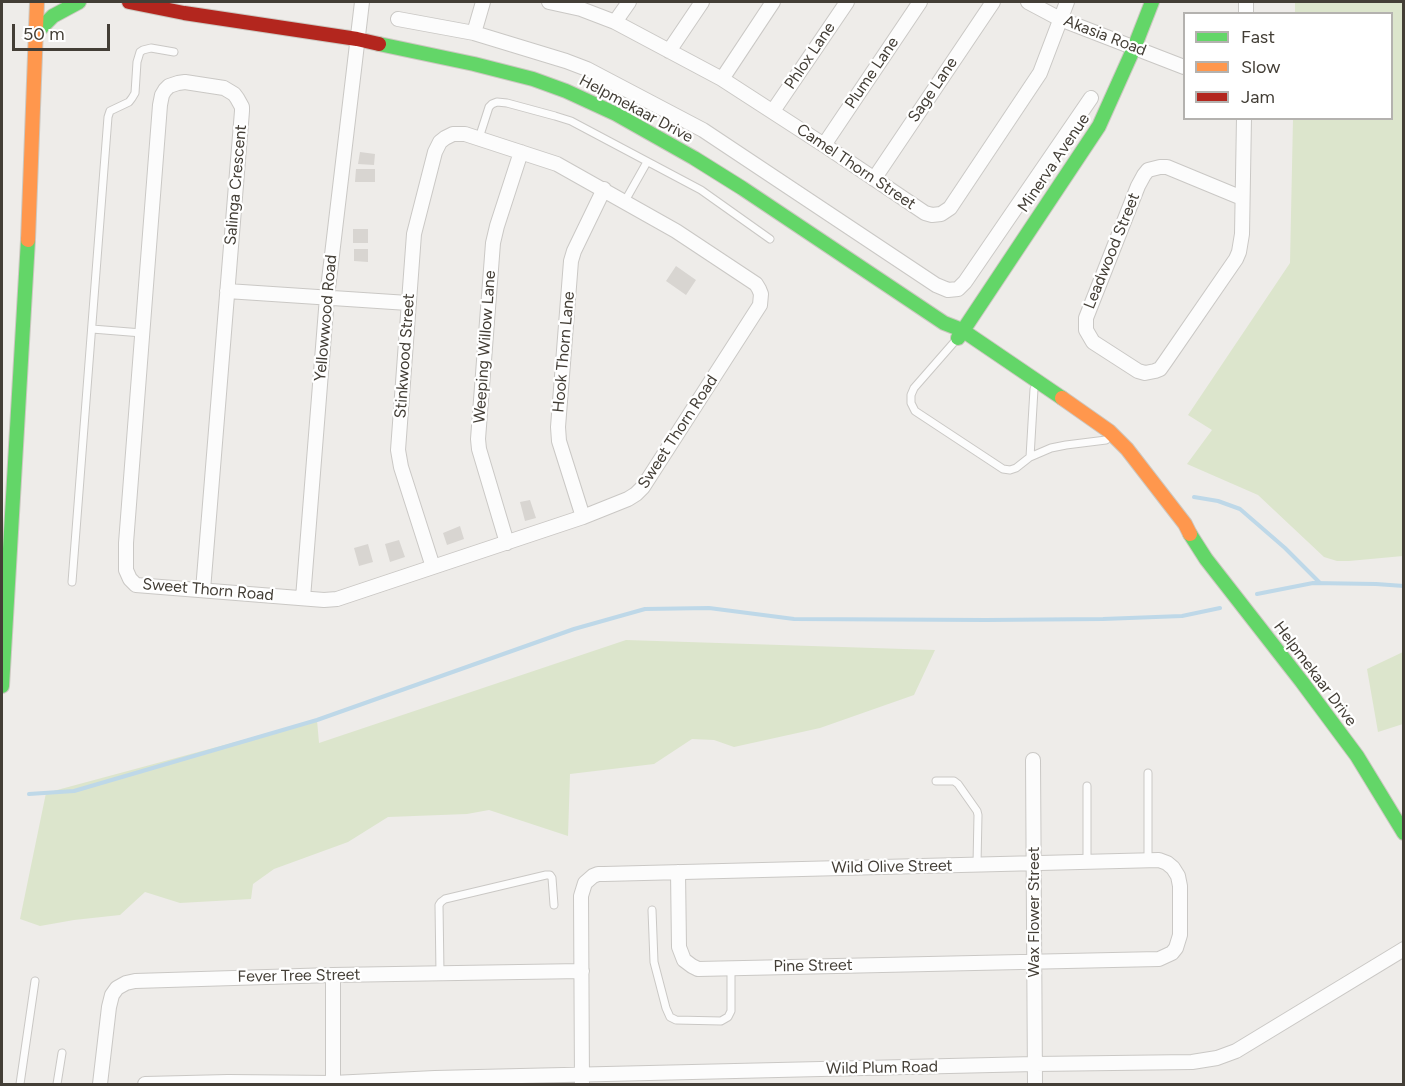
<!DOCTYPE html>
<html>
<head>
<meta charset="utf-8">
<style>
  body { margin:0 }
  #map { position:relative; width:1405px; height:1086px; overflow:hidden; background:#eeece9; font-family:Figtree,sans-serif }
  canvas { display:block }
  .frame { position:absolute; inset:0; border:3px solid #433e36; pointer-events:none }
  .legend { position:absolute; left:1183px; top:12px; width:210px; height:108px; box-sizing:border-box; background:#fff; border:2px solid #b4b2af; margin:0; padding:8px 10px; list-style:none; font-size:18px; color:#433e36 }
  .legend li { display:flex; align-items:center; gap:12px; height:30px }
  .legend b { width:30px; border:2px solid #b4b2af }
  .scale { position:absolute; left:12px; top:24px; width:98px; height:27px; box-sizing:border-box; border:3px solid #433e36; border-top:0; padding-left:8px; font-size:18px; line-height:21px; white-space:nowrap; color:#433e36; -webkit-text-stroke:4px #fff; paint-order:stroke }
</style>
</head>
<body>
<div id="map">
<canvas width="1405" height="1086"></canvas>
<div class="frame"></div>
<ul class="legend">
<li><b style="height:8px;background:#63d668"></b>Fast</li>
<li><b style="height:8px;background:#ff974d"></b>Slow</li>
<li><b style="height:8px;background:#b3261e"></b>Jam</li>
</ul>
<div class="scale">50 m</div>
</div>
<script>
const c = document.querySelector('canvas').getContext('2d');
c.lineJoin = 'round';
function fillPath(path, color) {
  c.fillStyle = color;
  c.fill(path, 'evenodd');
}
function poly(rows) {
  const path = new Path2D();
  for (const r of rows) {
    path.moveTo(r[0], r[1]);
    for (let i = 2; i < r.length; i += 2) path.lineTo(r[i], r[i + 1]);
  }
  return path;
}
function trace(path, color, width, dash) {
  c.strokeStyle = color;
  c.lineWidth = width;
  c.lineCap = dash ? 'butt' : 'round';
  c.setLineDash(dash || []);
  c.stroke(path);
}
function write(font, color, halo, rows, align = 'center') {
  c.font = font + ' Figtree,sans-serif';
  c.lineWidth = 4.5;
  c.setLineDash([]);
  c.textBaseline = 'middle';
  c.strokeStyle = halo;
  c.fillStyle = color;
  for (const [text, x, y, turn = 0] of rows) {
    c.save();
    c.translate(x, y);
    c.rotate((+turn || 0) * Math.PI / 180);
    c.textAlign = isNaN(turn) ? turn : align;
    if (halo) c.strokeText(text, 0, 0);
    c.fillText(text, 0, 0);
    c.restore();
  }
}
fillPath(poly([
  [1295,2,1403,2,1403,556,1349,561,1337,561,1324,557,1258,495,1187,464,1212,430,1188,415,1290,263,1293,119,1392,118,1392,14,1295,13],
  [626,640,935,650,914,695,820,728,734,747,714,740,692,739,654,764,570,774,568,836,489,810,467,814,388,817,348,842,274,869,253,884,251,899,180,903,145,892,120,915,74,920,40,926,20,919,46,793,317,720,319,743],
  [1403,652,1403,724,1378,732,1367,669]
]), '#dce5cc');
trace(poly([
  [1194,497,1218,501,1240,509,1285,548,1320,583],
  [1257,594,1313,583,1376,584,1404,586],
  [29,794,74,791,317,720,574,629,645,609,709,608,794,619,986,620,1103,619,1182,616,1220,608]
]), '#bed8e8', 4);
fillPath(poly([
  [360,152,375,154,374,165,358,164],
  [356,169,375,169,375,182,355,182],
  [353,229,368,229,368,243,353,243],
  [354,249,368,249,368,262,354,261],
  [676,266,696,280,686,295,666,281],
  [530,500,536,518,525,521,520,502],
  [460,526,464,539,447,545,443,533],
  [399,540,405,557,390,562,385,544],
  [368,544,373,562,359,566,354,548]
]), '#d8d5d1');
const lane = poly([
  [479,138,489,107,492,104,497,102,507,103,555,116,571,121,701,190,770,239],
  [625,201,647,162],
  [92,329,142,333],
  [956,340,914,388,911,395,911,403,915,411,1003,469,1010,470,1016,468,1030,457,1051,448,1066,445,1106,440],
  [1030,457,1034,389],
  [72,582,108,117,110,111,129,102,132,98,135,93,137,62,140,52,143,50,151,48,174,52],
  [1148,773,1148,860],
  [936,781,954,781,958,784,977,811,978,815,977,864],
  [1087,786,1087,862],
  [652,910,654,962,666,1008,670,1017,676,1020,721,1021,728,1017,731,1011,731,968],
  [440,973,439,905,441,902,445,899,546,875,550,875,552,878,554,905],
  [20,1084,35,981],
  [57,1084,62,1053]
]);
const street = poly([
  [549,2,581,9,615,22,722,79,824,145,925,213,932,215,941,214,950,208,1040,73,1067,2],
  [1028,2,1060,19,1184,67],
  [1246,14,1246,2],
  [398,19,474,33,566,61,587,69,703,130,936,285,948,290,958,289,965,282,1091,98],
  [615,22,629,2],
  [474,33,483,2],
  [669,51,702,2],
  [722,79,773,2],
  [773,111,847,2],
  [824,145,920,2],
  [874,179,993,2],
  [1242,198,1167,167,1160,167,1148,170,1144,175,1138,186,1086,318,1086,330,1093,342,1138,371,1145,373,1155,371,1160,369,1165,362,1236,259,1239,252,1242,234,1244,118],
  [227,291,408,303],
  [583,517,559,441,558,427,571,261,574,251,604,189],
  [507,543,479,449,478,439,493,243,497,226,521,152],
  [203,590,242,111,242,107,237,98,234,94,224,88,185,82,178,83,169,86,165,90,162,95,160,105,126,543,126,570,130,579,136,585,324,600,337,599,583,517,628,499,636,494,643,487,760,305,761,294,759,289,756,284,676,231,557,164,465,134,453,134,445,138,440,142,435,152,414,234,398,450,401,467,433,567],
  [303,598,327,297,362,2],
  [1033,760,1035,1084],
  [100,1084,109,1007,112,995,117,988,126,983,135,981,333,975,582,971],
  [145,1084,228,1082,333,1083,435,1078,1035,1064,1192,1062,1217,1058,1236,1051,1404,949],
  [333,1084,333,975],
  [582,1084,581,896,585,883,593,876,598,874,604,874,1159,860,1167,863,1173,868,1178,876,1180,886,1180,935,1176,948,1172,953,1159,959,698,969,692,966,684,960,679,947,678,872]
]);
const fast = poly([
  [36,33,53,16,79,2],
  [379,44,474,64,533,79,566,91,616,114,694,158,742,188,944,323,962,330,1062,398],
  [958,338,1099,126,1134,48,1152,2],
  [1190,534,1206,559,1302,682,1357,756,1404,833],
  [2,686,28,240]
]);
const slow = poly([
  [28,240,37,2],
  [1062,398,1109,431,1127,449,1185,524,1190,534]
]);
const jam = poly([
  [129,2,184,13,357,39,379,44]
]);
trace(lane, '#cac8c5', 9);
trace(street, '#cac8c5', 16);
trace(fast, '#ccc8c1', 16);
trace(slow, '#ccc8c1', 16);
trace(jam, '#ccc8c1', 16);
trace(lane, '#fcfcfc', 7);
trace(street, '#fcfcfc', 14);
trace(fast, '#63d668', 14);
trace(slow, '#ff974d', 14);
trace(jam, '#b3261e', 14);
write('16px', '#433e36', '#fff', [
  ["Akasia Road",1105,36,21],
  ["Phlox Lane",810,56,-56],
  ["Plume Lane",872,73,-56],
  ["Sage Lane",933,90,-56],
  ["Helpmekaar Drive",636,109,28],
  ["Minerva Avenue",1054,163,-56],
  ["Camel Thorn Street",856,167,34],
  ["Salinga Crescent",236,185,-85],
  ["Leadwood Street",1112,251,-68],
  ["Yellowwood Road",326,318,-85],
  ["Weeping Willow Lane",485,347,-86],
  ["Hook Thorn Lane",564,352,-85],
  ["Stinkwood Street",405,356,-86],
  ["Sweet Thorn Road",678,432,-57],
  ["Sweet Thorn Road",208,590,5],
  ["Helpmekaar Drive",1315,674,53],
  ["Wild Olive Street",892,867,-1],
  ["Wax Flower Street",1034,912,-90],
  ["Pine Street",813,966,-1],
  ["Fever Tree Street",299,976,-1],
  ["Wild Plum Road",882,1068,-1]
]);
</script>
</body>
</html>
